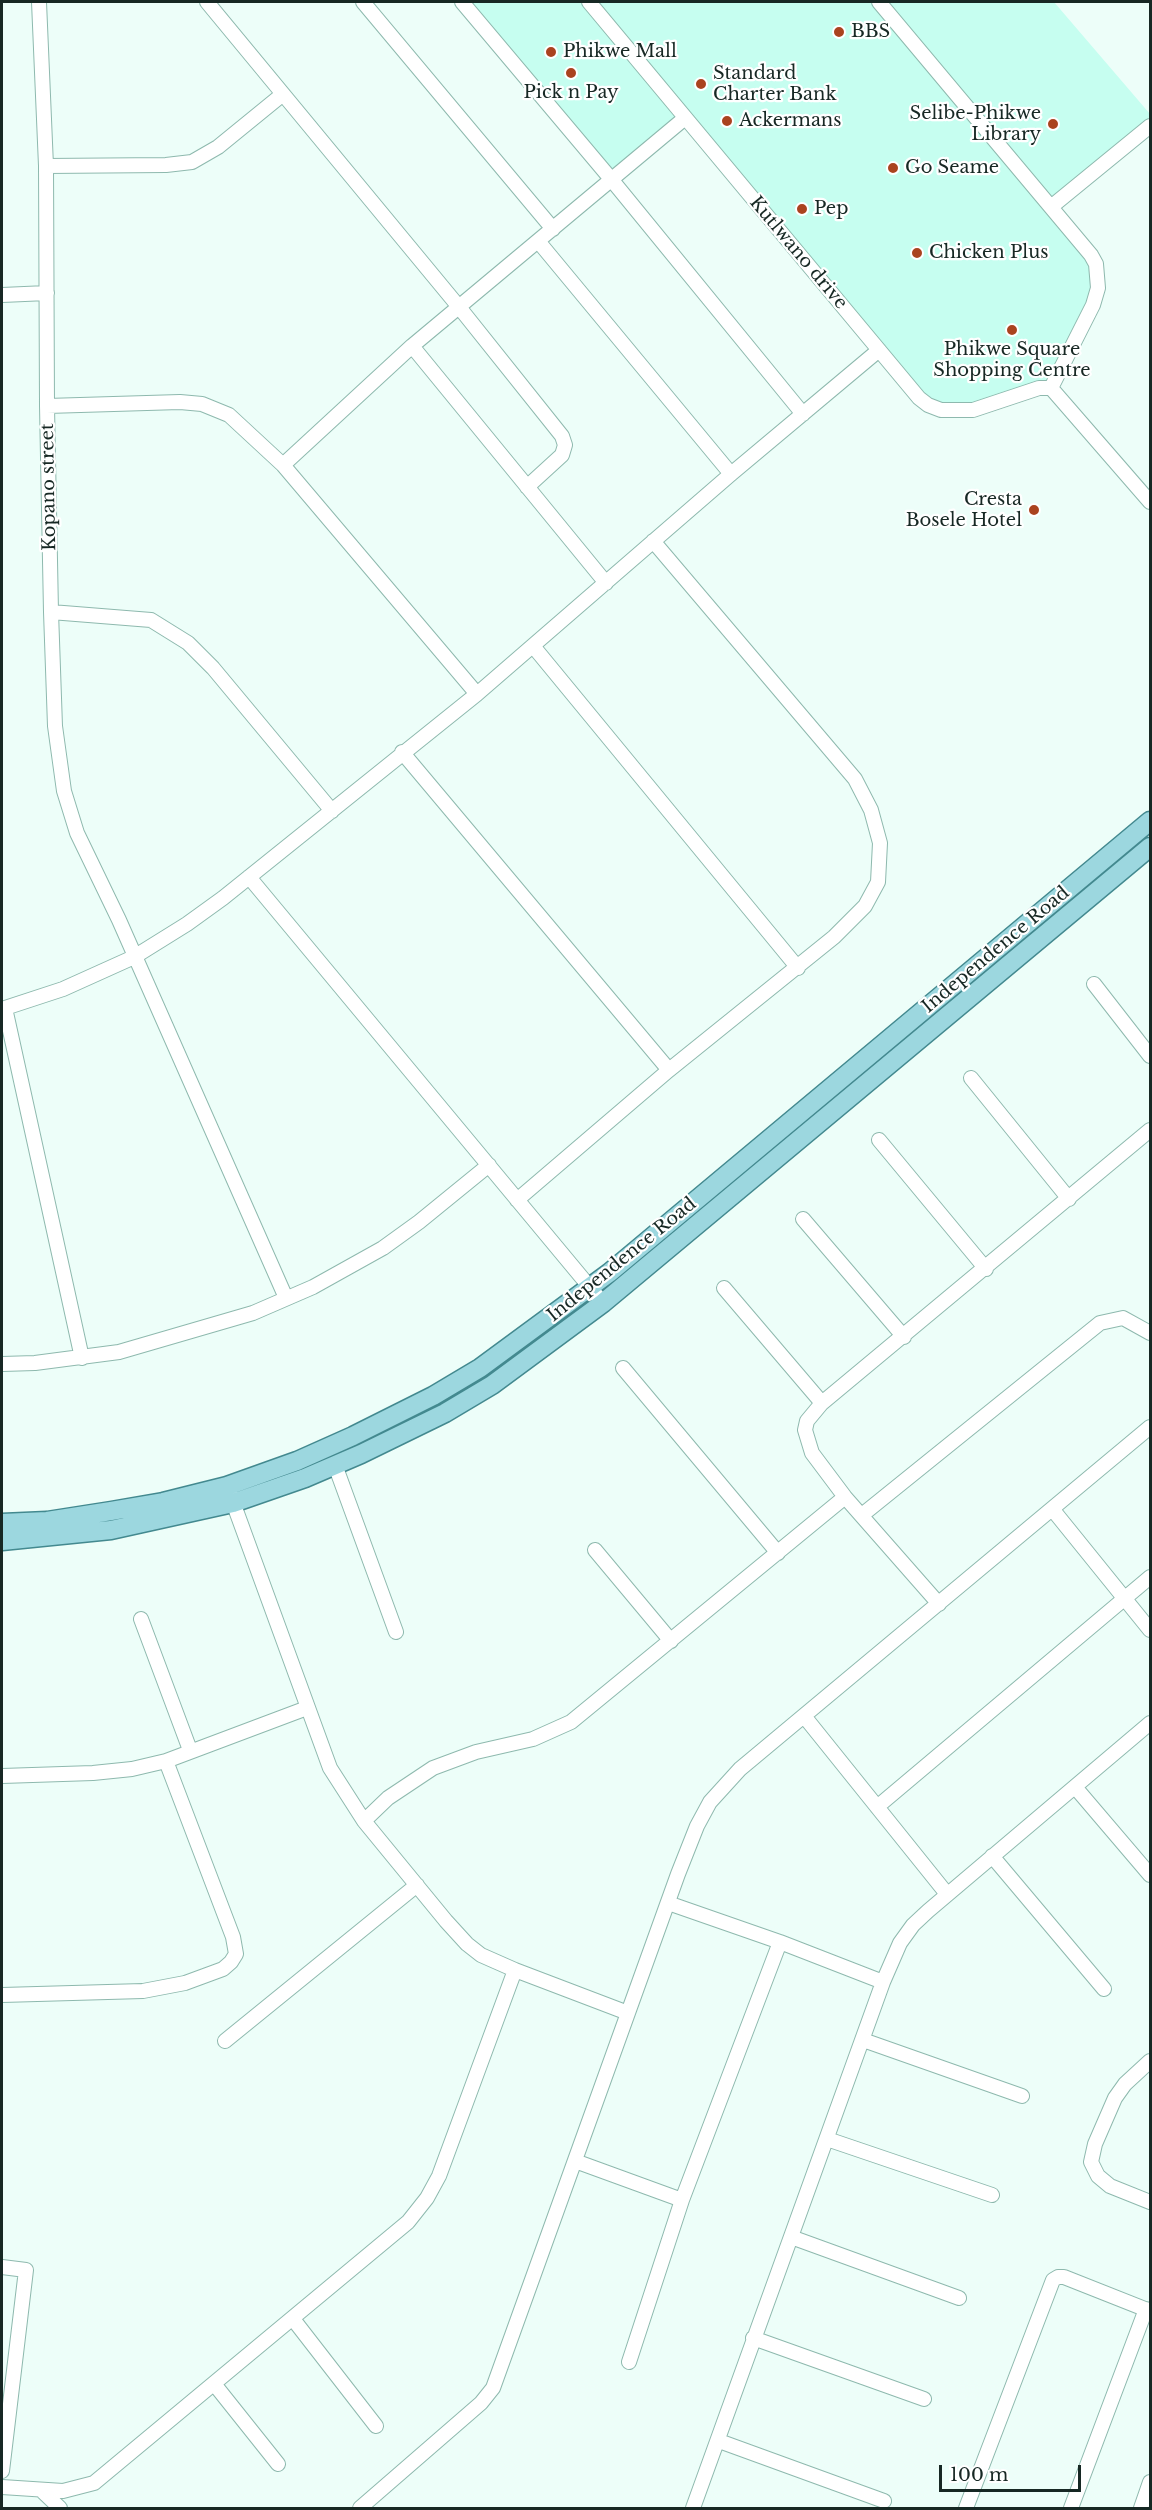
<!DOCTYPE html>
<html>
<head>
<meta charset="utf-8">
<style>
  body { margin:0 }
  #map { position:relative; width:1152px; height:2510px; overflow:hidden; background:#edfef9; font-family:"Libre Baskerville",serif }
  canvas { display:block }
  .frame { position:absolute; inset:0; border:3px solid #172824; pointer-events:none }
  .scale { position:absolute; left:939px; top:2465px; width:142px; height:27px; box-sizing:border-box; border:3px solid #172824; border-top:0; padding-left:8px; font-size:18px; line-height:21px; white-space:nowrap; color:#172824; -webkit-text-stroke:4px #fff; paint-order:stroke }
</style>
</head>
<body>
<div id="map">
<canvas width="1152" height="2510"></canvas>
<div class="frame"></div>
<div class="scale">100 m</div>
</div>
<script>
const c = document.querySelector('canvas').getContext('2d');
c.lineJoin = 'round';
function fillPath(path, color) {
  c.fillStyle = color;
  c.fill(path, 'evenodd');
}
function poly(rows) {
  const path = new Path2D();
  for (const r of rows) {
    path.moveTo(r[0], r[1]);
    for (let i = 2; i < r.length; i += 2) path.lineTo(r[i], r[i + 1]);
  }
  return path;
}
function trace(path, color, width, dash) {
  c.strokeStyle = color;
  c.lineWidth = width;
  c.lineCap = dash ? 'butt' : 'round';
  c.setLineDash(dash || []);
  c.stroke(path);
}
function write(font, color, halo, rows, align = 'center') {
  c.font = font + ' "Libre Baskerville",serif';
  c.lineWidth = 4.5;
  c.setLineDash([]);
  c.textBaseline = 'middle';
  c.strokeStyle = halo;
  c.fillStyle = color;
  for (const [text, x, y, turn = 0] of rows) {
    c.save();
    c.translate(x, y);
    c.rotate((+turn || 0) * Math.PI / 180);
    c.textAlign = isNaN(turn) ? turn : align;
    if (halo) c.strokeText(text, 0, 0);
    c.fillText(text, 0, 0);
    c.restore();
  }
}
fillPath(poly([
  [462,2,1054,2,1150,114,1150,126,1052,207,1091,255,1098,280,1054,390,973,410,934,408,685,118,611,179]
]), '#c6fef0');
const minor = poly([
  [39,2,46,166,47,406,51,612,55,726,64,791,77,833,119,920,286,1298],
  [207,2,459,307,562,436,565,445,562,455,527,487],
  [363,2,553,229],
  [462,2,611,179,803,414],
  [589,2,919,398,928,405,941,410,973,410,1039,388,1051,388],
  [879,2,1091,255,1096,264,1098,288,1093,305,1051,388],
  [46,166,166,165,192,162,218,147,283,94],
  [1051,207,1150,126],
  [538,241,731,474],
  [2,295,47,293],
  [412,346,606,583],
  [1051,388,1150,502],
  [47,406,180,402,202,404,229,415,283,465,477,694],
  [283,465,412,346,685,118],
  [51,612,151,620,188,643,213,668,332,811],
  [533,646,798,968],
  [402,752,669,1070],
  [249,877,603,1303],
  [1094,984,1150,1056],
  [5,1008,82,1358],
  [2,1009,63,989,134,957,187,924,223,898,477,694,731,474,879,350],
  [971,1078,1069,1199],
  [879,1140,986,1269],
  [517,1200,669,1070,834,937,865,906,878,882,880,843,871,810,855,779,653,541],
  [803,1219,904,1337],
  [724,1288,822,1403],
  [2,1364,35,1363,119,1352,253,1313,313,1287,383,1248,419,1222,489,1165],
  [623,1368,778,1553],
  [335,1465,396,1632],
  [230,1494,330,1768,364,1821,446,1921,467,1944,481,1955,515,1970,628,2013],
  [1053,1510,1150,1630],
  [862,1515,1100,1323,1123,1318,1150,1333],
  [595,1550,671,1641],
  [939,1604,845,1497,812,1453,805,1430,807,1421,822,1403,1150,1130],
  [141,1619,190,1750],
  [804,1716,947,1894],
  [2,1776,93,1773,132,1769,166,1761,307,1708],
  [1075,1787,1150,1875],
  [877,1807,1150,1577],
  [364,1821,388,1798,433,1768,476,1752,533,1739,571,1722,845,1497],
  [992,1856,1104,1989],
  [668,1903,780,1942,883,1982],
  [2,1995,143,1991,185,1983,223,1969,231,1962,236,1954,233,1937,166,1761],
  [863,2040,1022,2096],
  [225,2041,417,1885],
  [1150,2061,1125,2084,1115,2098,1095,2144,1091,2162,1098,2176,1110,2186,1150,2202],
  [827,2139,992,2195],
  [575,2161,682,2200],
  [791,2237,959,2298],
  [2,2267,26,2270,2,2471],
  [293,2319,376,2426],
  [753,2338,924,2399],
  [629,2362,682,2200,780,1942],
  [215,2385,278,2464],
  [719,2441,884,2501],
  [2,2487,63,2491,94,2483,408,2222,427,2198,439,2176,515,1970],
  [41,2490,60,2508],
  [360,2508,481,2403,493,2388,678,1874,697,1826,710,1802,740,1769,1150,1427],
  [693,2508,883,1982,900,1943,913,1925,928,1911,1150,1723],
  [966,2508,1053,2280,1058,2277,1064,2277,1150,2311],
  [1071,2508,1146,2309],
  [1141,2508,1150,2482]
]);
const major = poly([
  [2,1523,47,1521,111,1511,163,1502,227,1486,297,1461,353,1436,433,1396,480,1368,609,1273,1150,821],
  [2,1541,111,1530,233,1503,305,1478,361,1454,445,1413,492,1385,603,1303,1150,847]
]);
trace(minor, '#8eb9ae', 16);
trace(major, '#43898f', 21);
trace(minor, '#fff', 14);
trace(major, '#9cd7df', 18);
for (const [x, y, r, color] of [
  [839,32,6,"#aa431f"],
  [551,52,6,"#aa431f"],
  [571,73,6,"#aa431f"],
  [701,84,6,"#aa431f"],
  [727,121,6,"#aa431f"],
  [1053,124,6,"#aa431f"],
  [893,168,6,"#aa431f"],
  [802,209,6,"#aa431f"],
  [917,253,6,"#aa431f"],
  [1012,330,6,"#aa431f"],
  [1034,510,6,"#aa431f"]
]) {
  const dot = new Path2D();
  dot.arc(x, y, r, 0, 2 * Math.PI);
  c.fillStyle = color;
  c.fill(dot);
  trace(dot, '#fff', 2);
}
write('18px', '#172824', '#fff', [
  ["BBS",851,32],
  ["Phikwe Mall",563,52],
  ["Standard",713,74],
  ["Charter Bank",713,95],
  ["Pick n Pay",571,93,"center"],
  ["Selibe-Phikwe",1041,114,"right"],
  ["Library",1041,135,"right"],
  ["Ackermans",739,121],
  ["Go Seame",905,168],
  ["Pep",814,209],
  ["Chicken Plus",929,253],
  ["Phikwe Square",1012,350,"center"],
  ["Shopping Centre",1012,371,"center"],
  ["Cresta",1022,500,"right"],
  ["Bosele Hotel",1022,521,"right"]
], 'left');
write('18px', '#172824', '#fff', [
  ["Kutlwano drive",798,253,50],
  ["Kopano street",49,487,-91],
  ["Independence Road",996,950,-40],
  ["Independence Road",622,1260,-39]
]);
</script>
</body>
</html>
